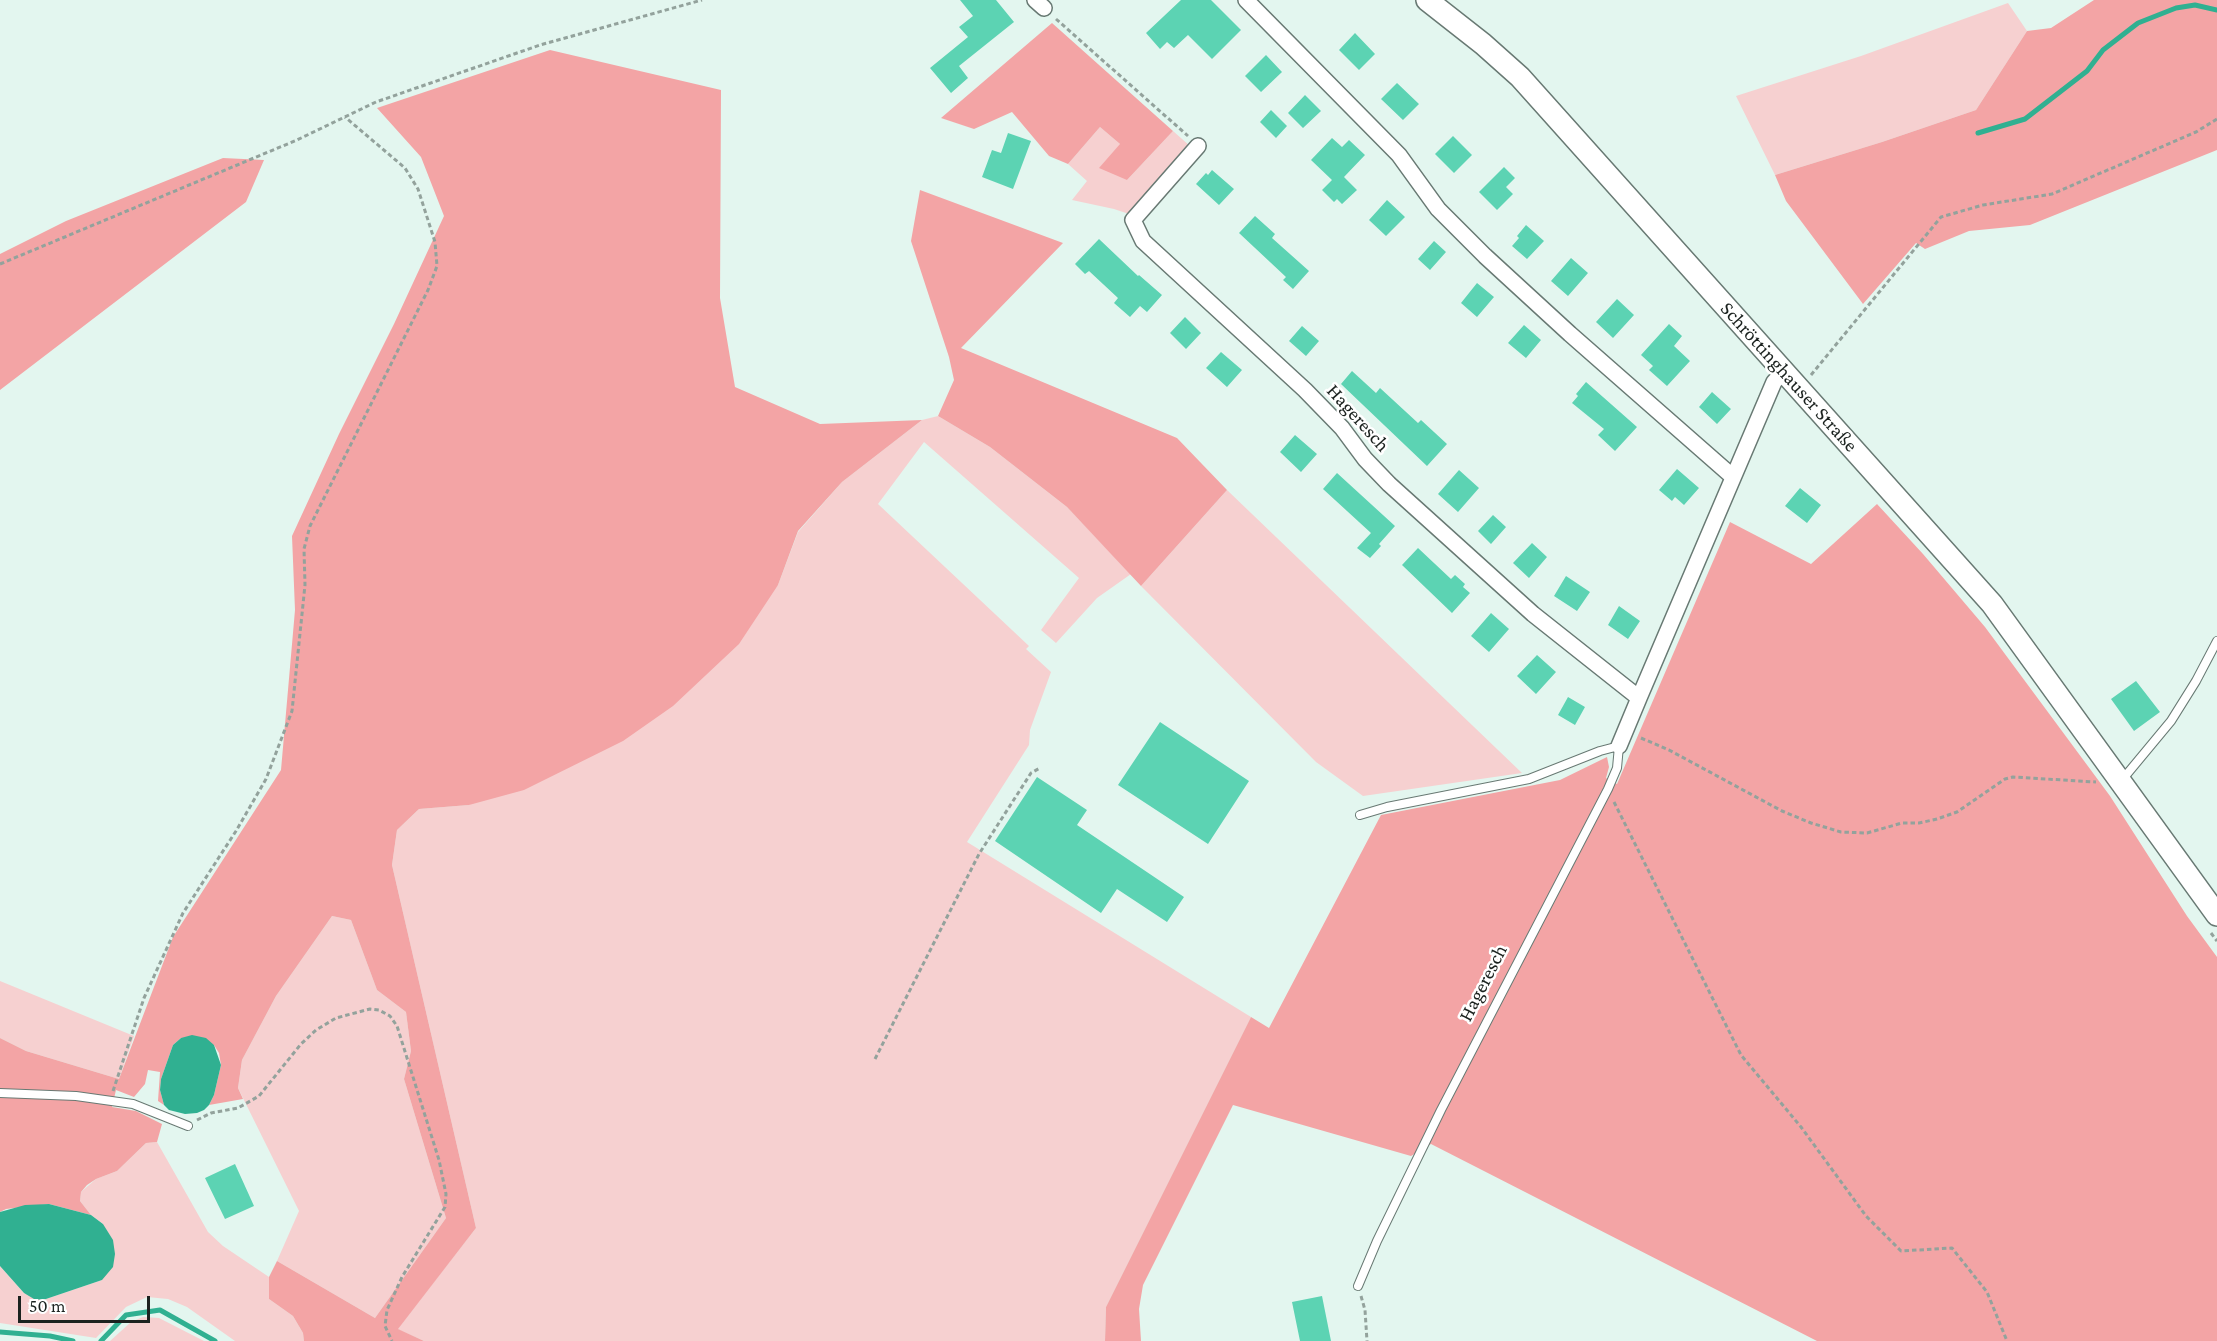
<!DOCTYPE html>
<html>
<head>
<meta charset="utf-8">
<style>
  body { margin:0 }
  #map { position:relative; width:2217px; height:1341px; overflow:hidden; background:#e3f6ef; font-family:"Crimson Pro",serif }
  canvas { display:block }
  .scale { position:absolute; left:18px; top:1296px; width:132px; height:27px; box-sizing:border-box; border:3px solid #1b221f; border-top:0; padding-left:8px; font-size:18px; line-height:21px; white-space:nowrap; color:#1b221f; -webkit-text-stroke:4px #fff; paint-order:stroke }
</style>
</head>
<body>
<div id="map">
<canvas width="2217" height="1341"></canvas>
<div class="scale">50 m</div>
</div>
<script>
const c = document.querySelector('canvas').getContext('2d');
c.lineJoin = 'round';
function fillPath(path, color) {
  c.fillStyle = color;
  c.fill(path, 'evenodd');
}
function poly(rows) {
  const path = new Path2D();
  for (const r of rows) {
    path.moveTo(r[0], r[1]);
    for (let i = 2; i < r.length; i += 2) path.lineTo(r[i], r[i + 1]);
  }
  return path;
}
function trace(path, color, width, dash) {
  c.strokeStyle = color;
  c.lineWidth = width;
  c.lineCap = dash ? 'butt' : 'round';
  c.setLineDash(dash || []);
  c.stroke(path);
}
function write(font, color, halo, rows, align = 'center') {
  c.font = font + ' "Crimson Pro",serif';
  c.lineWidth = 5;
  c.setLineDash([]);
  c.textBaseline = 'middle';
  c.strokeStyle = halo;
  c.fillStyle = color;
  for (const [text, x, y, turn = 0] of rows) {
    c.save();
    c.translate(x, y);
    c.rotate((+turn || 0) * Math.PI / 180);
    c.textAlign = isNaN(turn) ? turn : align;
    if (halo) c.strokeText(text, 0, 0);
    c.fillText(text, 0, 0);
    c.restore();
  }
}
fillPath(poly([
  [2008,3,2027,31,1976,110,1882,142,1775,175,1736,96,1861,56],
  [1100,127,1120,144,1127,180,1173,131,1190,146,1129,214,1114,209,1072,200,1087,181,1068,164],
  [938,416,990,447,1067,507,1131,574,1097,598,1056,643,1041,630,1079,578,924,442,878,504,1029,646,1026,649,1051,672,1030,730,1029,745,967,842,1251,1017,1106,1307,1105,1341,424,1341,397,1329,476,1228,392,865,397,830,419,809,469,805,778,585,798,532,842,482,922,420],
  [1227,490,1522,773,1363,796,1316,762,1141,586],
  [332,916,351,920,377,990,406,1012,411,1051,404,1079,446,1218,375,1318,277,1261,299,1211,238,1088,242,1060,276,996],
  [0,981,134,1036,119,1079,26,1051,0,1038],
  [157,1142,208,1232,223,1246,269,1277,269,1299,293,1316,303,1333,304,1341,235,1341,187,1307,168,1299,147,1297,126,1307,96,1338,0,1323,0,1266,24,1293,43,1300,102,1280,103,1224,91,1215,80,1201,81,1192,96,1179,117,1171,146,1143],
  [143,1317,159,1318,204,1341,110,1341,131,1322]
]), '#f6d0d0');
fillPath(poly([
  [2094,0,2217,0,2217,150,2030,225,1969,231,1925,249,1916,243,1863,304,1786,201,1775,175,1882,142,1976,110,2027,31,2051,28],
  [1052,23,1173,131,1127,180,1099,168,1120,144,1100,127,1068,164,1049,156,1012,112,974,129,941,118],
  [550,50,721,90,720,298,735,387,820,424,922,420,842,482,798,531,778,585,739,644,673,706,623,741,524,790,469,805,419,809,397,830,392,865,476,1228,398,1329,424,1341,304,1341,303,1333,293,1316,269,1299,269,1277,277,1261,375,1318,446,1218,404,1079,411,1051,406,1012,377,990,351,920,332,916,276,996,242,1060,238,1088,243,1099,209,1105,214,1095,221,1065,219,1053,214,1045,181,1038,173,1045,161,1079,160,1090,164,1105,158,1101,160,1072,148,1070,145,1084,134,1097,116,1090,112,1107,136,1111,162,1124,157,1142,146,1143,117,1171,96,1179,87,1185,81,1192,80,1201,91,1215,49,1204,6,1209,0,1212,0,1038,26,1051,119,1079,173,937,281,770,295,610,292,536,339,434,394,324,444,216,421,157,377,108],
  [223,158,264,160,246,202,0,390,0,254,66,221],
  [920,190,1063,243,961,348,1177,438,1227,490,1141,586,1067,507,990,447,938,416,954,380,949,357,911,241],
  [1877,504,1923,554,1985,627,2110,796,2187,916,2217,957,2217,1341,1817,1341,1431,1144,1411,1156,1233,1105,1143,1285,1139,1309,1141,1341,1105,1341,1106,1307,1251,1017,1269,1028,1381,815,1560,780,1607,757,1609,767,1606,778,1617,784,1730,522,1811,564]
]), '#f3a4a5');
fillPath(poly([
  [192,1035,206,1038,214,1045,221,1065,214,1095,209,1105,204,1110,197,1113,185,1114,169,1110,164,1105,160,1090,161,1079,173,1045,181,1038],
  [49,1204,91,1215,103,1224,113,1240,115,1254,113,1267,102,1280,43,1300,34,1299,24,1293,0,1266,0,1212,25,1205]
]), '#30b091');
trace(poly([
  [1978,133,2025,119,2087,71,2103,50,2138,23,2176,8,2195,5,2217,10],
  [0,1332,50,1336,73,1341],
  [101,1341,126,1315,160,1310,215,1341]
]), '#30b091', 5);
fillPath(poly([
  [960,0,996,0,1014,22,959,66,968,78,951,93,930,68,968,37,959,27,973,16],
  [1181,0,1211,0,1241,30,1212,59,1188,35,1174,48,1167,42,1160,49,1146,33],
  [1355,33,1375,54,1359,70,1339,50],
  [1266,55,1282,72,1261,92,1245,76],
  [1397,83,1419,104,1403,120,1381,99],
  [1305,95,1321,111,1303,128,1288,113],
  [1271,110,1287,126,1276,138,1260,122],
  [1008,133,1031,141,1013,189,982,177,992,150,1001,153],
  [1453,136,1472,155,1454,173,1435,154],
  [1332,138,1342,147,1349,140,1365,155,1344,177,1357,190,1342,204,1337,199,1334,202,1322,190,1332,180,1311,160],
  [1504,167,1515,178,1506,187,1513,194,1497,210,1479,192],
  [1212,170,1234,189,1219,205,1196,184,1206,173,1208,175],
  [1387,200,1405,217,1386,236,1369,220],
  [1255,216,1275,234,1272,238,1309,271,1293,289,1283,280,1286,277,1239,233],
  [1526,225,1544,241,1527,259,1512,246,1519,238,1517,236],
  [1099,239,1138,276,1139,275,1162,295,1147,312,1140,306,1130,317,1114,303,1118,298,1089,271,1085,274,1075,264],
  [1434,241,1446,252,1430,270,1418,259],
  [1571,258,1588,273,1568,296,1551,281],
  [1477,283,1494,297,1477,317,1461,303],
  [1617,299,1634,315,1613,338,1596,322],
  [1185,317,1201,333,1186,349,1170,333],
  [1669,324,1682,336,1674,346,1690,361,1667,386,1649,370,1653,366,1641,355],
  [1524,325,1541,340,1526,358,1508,343],
  [1302,326,1319,341,1306,356,1289,341],
  [1221,352,1242,370,1227,387,1206,368],
  [1352,371,1376,393,1380,388,1418,423,1421,420,1447,444,1427,466,1341,384],
  [1586,382,1637,427,1615,451,1598,435,1604,429,1572,403,1578,396,1576,394],
  [1712,392,1731,409,1717,424,1699,407],
  [1295,435,1317,454,1301,472,1280,452],
  [1677,469,1699,488,1684,505,1675,497,1672,501,1659,490],
  [1459,470,1479,488,1458,512,1438,494],
  [1337,473,1395,526,1379,544,1381,546,1370,558,1357,548,1371,533,1323,489],
  [1800,488,1821,505,1807,523,1785,506],
  [1493,515,1506,527,1491,544,1478,531],
  [1532,543,1547,557,1529,578,1513,563],
  [1418,548,1451,579,1455,575,1465,584,1463,587,1470,593,1452,613,1402,565],
  [1566,576,1590,592,1577,611,1554,596],
  [1619,606,1640,621,1628,639,1608,625],
  [1491,613,1509,629,1489,652,1471,636],
  [1537,655,1556,672,1536,694,1517,676],
  [2136,681,2160,712,2134,731,2111,699],
  [1568,697,1585,707,1575,725,1558,715],
  [1160,722,1249,781,1208,844,1118,785],
  [1037,777,1087,810,1077,825,1184,897,1167,922,1117,889,1101,913,995,841],
  [235,1164,254,1206,225,1219,205,1178],
  [1322,1296,1331,1341,1300,1341,1292,1302]
]), '#5cd3b3');
const service = poly([
  [2122,780,2171,721,2196,681,2217,641],
  [0,1093,76,1096,133,1104,188,1126],
  [1358,1286,1377,1241,1441,1110,1608,789,1617,768,1619,746,1600,751,1529,779,1387,807,1360,815]
]);
const minor = poly([
  [1035,0,1044,8],
  [1246,0,1399,155,1438,209,1485,256,1570,334,1733,477],
  [1198,146,1133,220,1143,241,1305,390,1342,428,1365,459,1389,484,1533,614,1639,698,1619,746],
  [1639,698,1774,382,1785,370]
]);
const secondary = poly([
  [1427,0,1483,44,1520,77,1992,604,2217,915]
]);
trace(service, '#687973', 10);
trace(minor, '#687973', 18);
trace(secondary, '#687973', 24);
trace(poly([
  [1056,19,1188,136],
  [0,264,297,140,376,102,540,45,702,0],
  [1811,375,1941,217,1983,205,2052,194,2196,132,2217,119],
  [1641,738,1669,750,1782,811,1811,823,1841,832,1867,833,1902,823,1919,823,1937,819,1957,812,2005,779,2013,777,2096,782],
  [1614,802,1741,1055,1801,1127,1866,1216,1901,1251,1952,1248,1987,1292,2007,1341],
  [2211,933,2217,941],
  [875,1059,979,854,1031,773,1040,768],
  [113,1091,144,998,183,913,236,831,266,779,292,711,305,585,304,549,310,526,428,290,437,266,435,242,418,189,405,168,345,117],
  [197,1120,211,1113,238,1108,259,1096,301,1044,316,1030,336,1018,370,1009,379,1010,390,1016,397,1026,439,1160,446,1194,445,1207,402,1277,387,1310,385,1326,392,1341],
  [1361,1296,1365,1310,1367,1341]
]), '#93a29c', 3, [4.5, 3]);
trace(service, '#fff', 8);
trace(minor, '#fff', 15);
trace(secondary, '#fff', 21);
write('20px', '#1b221f', '#fff', [
  ["Schröttinghauser Straße",1789,377,48],
  ["Hageresch",1358,418,48],
  ["Hageresch",1483,983,-63]
]);
</script>
</body>
</html>
